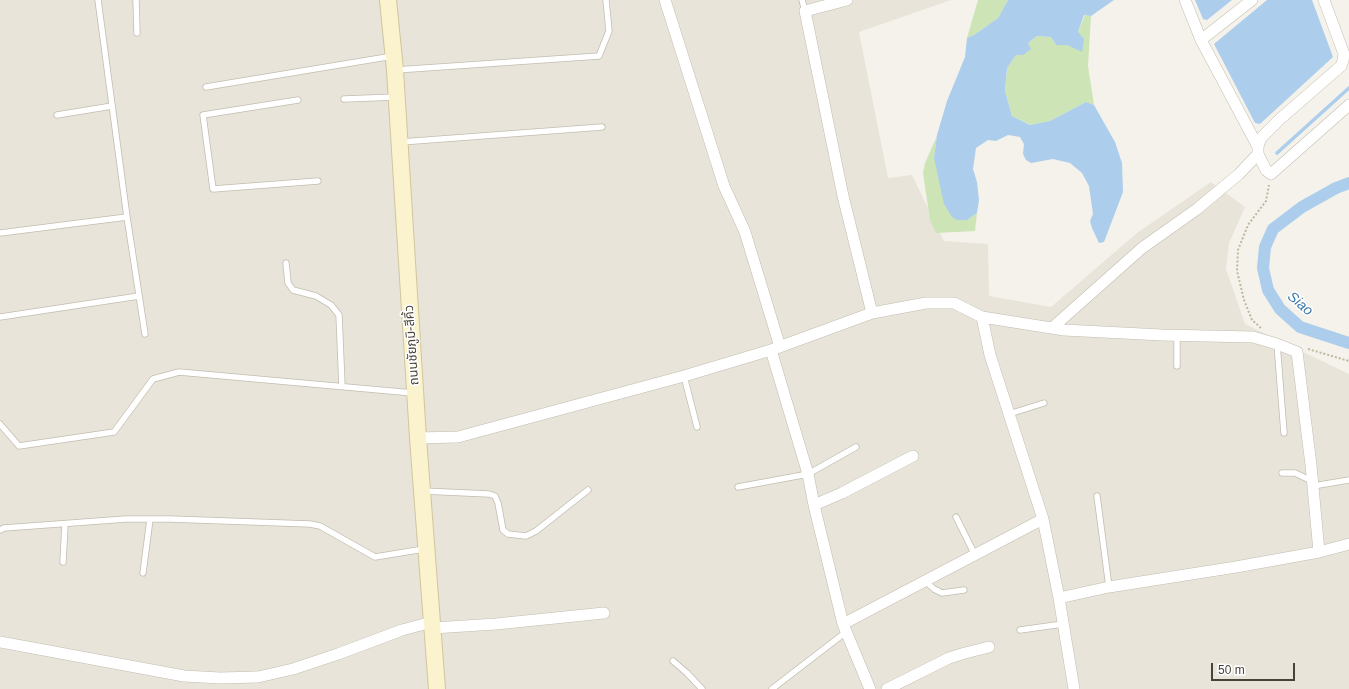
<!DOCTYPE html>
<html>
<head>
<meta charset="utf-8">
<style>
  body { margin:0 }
  #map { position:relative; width:1349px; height:689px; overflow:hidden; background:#f4f2ea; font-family:Helvetica,sans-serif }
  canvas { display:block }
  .scale { position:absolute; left:1211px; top:663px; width:84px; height:18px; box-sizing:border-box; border:2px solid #484339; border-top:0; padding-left:5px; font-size:12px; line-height:14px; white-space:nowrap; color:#484339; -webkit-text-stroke:3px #fff; paint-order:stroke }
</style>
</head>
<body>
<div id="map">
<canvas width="1349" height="689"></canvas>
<div class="scale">50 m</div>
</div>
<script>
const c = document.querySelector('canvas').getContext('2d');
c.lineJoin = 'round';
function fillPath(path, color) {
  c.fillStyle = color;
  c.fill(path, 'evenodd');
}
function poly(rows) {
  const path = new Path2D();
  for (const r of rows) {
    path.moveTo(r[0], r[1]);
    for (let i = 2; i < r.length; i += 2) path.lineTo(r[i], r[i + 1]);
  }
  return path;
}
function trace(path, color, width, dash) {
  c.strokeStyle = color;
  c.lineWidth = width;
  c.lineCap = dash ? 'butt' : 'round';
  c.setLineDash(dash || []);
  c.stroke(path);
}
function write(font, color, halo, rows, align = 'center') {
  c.font = font + ' Helvetica,"Noto Sans Thai",sans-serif';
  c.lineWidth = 3;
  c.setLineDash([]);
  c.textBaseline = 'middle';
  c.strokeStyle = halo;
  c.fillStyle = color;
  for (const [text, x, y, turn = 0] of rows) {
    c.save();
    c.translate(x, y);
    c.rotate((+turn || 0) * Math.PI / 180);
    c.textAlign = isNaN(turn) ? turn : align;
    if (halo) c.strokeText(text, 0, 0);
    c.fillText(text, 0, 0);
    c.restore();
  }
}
fillPath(poly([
  [0,0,951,0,859,32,888,178,912,175,944,241,988,244,989,296,1051,307,1137,233,1211,182,1245,207,1229,243,1226,269,1245,324,1349,374,1349,689,0,689]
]), '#e8e4d9');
fillPath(poly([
  [978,0,1008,0,998,18,974,35,967,38],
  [1085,15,1091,16,1088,66,1094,105,1086,102,1050,121,1031,125,1012,116,1005,91,1007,68,1016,55,1028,43,1037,36,1051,37,1056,45,1067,45,1078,32],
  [937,136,934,158,967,220,977,213,975,231,936,233,930,220,923,173,925,163]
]), '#cde5b6');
fillPath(poly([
  [1008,0,1114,0,1091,16,1084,15,1078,32,1084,39,1082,52,1067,45,1056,45,1051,37,1037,36,1028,43,1031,49,1023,55,1016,55,1007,68,1005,91,1012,116,1030,125,1050,121,1086,102,1094,105,1115,142,1122,163,1123,192,1104,242,1099,243,1092,228,1090,221,1093,214,1089,186,1082,173,1070,163,1053,159,1031,163,1026,160,1023,154,1024,144,1020,137,1008,135,996,141,988,140,976,148,973,169,977,182,979,200,977,213,967,220,957,220,952,217,944,204,934,158,937,135,947,101,965,57,967,38,974,35,998,18],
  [1195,0,1232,0,1207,20,1203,19],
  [1267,0,1312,0,1333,57,1260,124,1255,123,1214,44]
]), '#acceec');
trace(poly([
  [1277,153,1349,88]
]), '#acceec', 3.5);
trace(poly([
  [1349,183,1336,188,1302,207,1273,229,1265,247,1263,268,1268,290,1280,309,1300,327,1349,343]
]), '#acceec', 12);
const lane = poly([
  [98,0,127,217,145,334],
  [136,0,137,33],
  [802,0,805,11],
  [396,70,599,56,609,31,606,0],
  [206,87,393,56],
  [344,99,396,97],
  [298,100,203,115,213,189,318,181],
  [57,115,112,106],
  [401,142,602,127],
  [0,233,127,217],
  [286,263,288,283,293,290,316,296,331,305,339,315,342,386],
  [0,317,139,296],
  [1177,335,1177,366],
  [1277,344,1284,433],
  [684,376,697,427],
  [1009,414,1044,403],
  [0,424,19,446,114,432,153,379,179,372,413,393],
  [1282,473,1295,473,1312,481],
  [1313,486,1349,480],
  [738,487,808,474,856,447],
  [423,491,489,494,495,496,498,503,503,530,508,534,526,536,536,531,588,490],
  [1097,496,1109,587],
  [956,517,975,555],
  [0,530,4,528,126,519,170,519,310,524,320,526,375,557,424,549],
  [63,562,65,524],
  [143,573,150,519],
  [925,581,934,589,942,593,964,590],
  [1020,630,1063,624],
  [673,661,687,673,702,689],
  [772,689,846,632]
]);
const street = poly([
  [665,0,724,186,745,232,780,347],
  [847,0,805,11,843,196,872,313],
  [1185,0,1201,40,1258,147],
  [1201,40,1252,0],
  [1258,154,1266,170,1271,174,1349,105],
  [982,317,1064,330,1162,335,1253,337,1277,344,1297,352,1311,465,1319,552],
  [1052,328,1142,248,1197,209,1239,174,1258,154,1258,147,1260,140,1263,136,1280,119,1341,66,1343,61,1344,54,1324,0],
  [771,350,808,474,814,505,843,624,870,689],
  [418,438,458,437,684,376,771,350,872,313,926,303,954,303,982,317,990,355,1043,519,1059,598,1074,689],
  [814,505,842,493,913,456],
  [1059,598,1109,587,1236,567,1319,552,1349,544],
  [843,624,1043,519],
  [433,628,496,624,604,613],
  [0,642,184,676,220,678,258,677,293,669,338,654,402,630,432,622],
  [887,689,949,658,965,653,989,647]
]);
const secondary = poly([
  [388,0,395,70,418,438,437,689]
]);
trace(lane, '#c2bdb0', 7);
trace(street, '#c2bdb0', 12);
trace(secondary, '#d0c69d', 18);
trace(poly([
  [1261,328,1252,320,1244,300,1237,271,1238,250,1248,225,1266,201,1269,185],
  [1308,349,1349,361]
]), '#c0b6a0', 2, [2, 2]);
trace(lane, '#fff', 5.5);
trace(street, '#fff', 11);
trace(secondary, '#fbf3ce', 16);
write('13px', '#484339', '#fff', [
  ["ถนนชัยภูมิ-สีคิ้ว",412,345,-94]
]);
write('italic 14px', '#3975ad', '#fff', [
  ["Siao",1300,304,41]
]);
</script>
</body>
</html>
